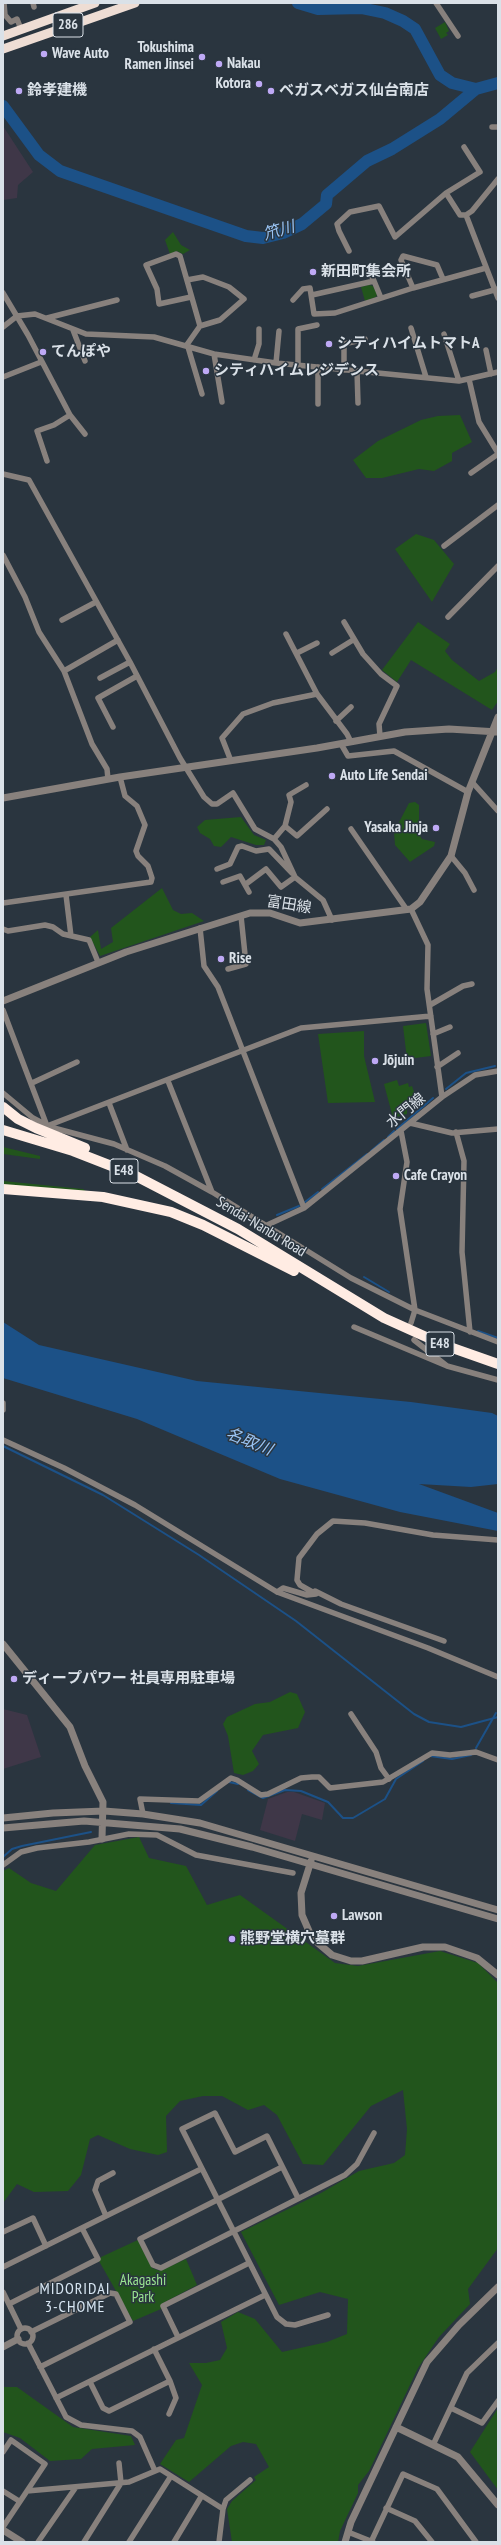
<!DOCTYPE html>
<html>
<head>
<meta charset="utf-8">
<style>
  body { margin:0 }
  #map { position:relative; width:501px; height:2545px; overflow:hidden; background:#2a353f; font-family:"PT Sans Narrow",sans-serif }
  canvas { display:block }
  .frame { position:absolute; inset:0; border:4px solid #dae1e8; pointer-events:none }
</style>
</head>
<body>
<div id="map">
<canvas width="501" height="2545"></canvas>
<div class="frame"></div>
</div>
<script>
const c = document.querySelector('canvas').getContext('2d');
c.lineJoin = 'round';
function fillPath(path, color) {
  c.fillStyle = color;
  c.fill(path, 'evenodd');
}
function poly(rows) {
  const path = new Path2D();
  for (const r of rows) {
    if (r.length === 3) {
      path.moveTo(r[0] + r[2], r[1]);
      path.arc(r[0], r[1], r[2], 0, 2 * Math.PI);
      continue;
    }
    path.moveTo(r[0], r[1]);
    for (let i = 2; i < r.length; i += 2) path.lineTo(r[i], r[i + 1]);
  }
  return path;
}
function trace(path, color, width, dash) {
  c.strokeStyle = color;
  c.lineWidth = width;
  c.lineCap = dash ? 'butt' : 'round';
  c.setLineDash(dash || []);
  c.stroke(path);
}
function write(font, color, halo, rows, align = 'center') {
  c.font = font + ' "PT Sans Narrow","Noto Sans JP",sans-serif';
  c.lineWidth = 3;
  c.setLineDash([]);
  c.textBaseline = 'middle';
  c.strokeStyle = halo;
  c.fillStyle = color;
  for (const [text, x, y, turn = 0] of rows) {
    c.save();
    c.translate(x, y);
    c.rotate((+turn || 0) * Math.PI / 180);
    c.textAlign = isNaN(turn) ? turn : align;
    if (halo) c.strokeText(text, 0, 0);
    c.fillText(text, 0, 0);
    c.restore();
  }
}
fillPath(poly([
  [3,126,33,172,18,185,17,198,3,200],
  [3,1709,27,1715,41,1757,3,1769],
  [287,1792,294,1792,325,1803,322,1820,302,1814,295,1841,260,1830,268,1799]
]), '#3f3748');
fillPath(poly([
  [445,22,449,31,446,33,448,35,441,39,435,28],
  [173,232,181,245,190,250,183,254,177,251,170,254,165,240],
  [369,285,373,286,377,294,376,297,365,301,361,287],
  [460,415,472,442,452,453,452,461,434,471,419,469,382,478,366,478,353,460,378,441,421,420,438,416],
  [416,534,434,540,454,564,432,602,395,549],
  [418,622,450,644,445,651,452,660,479,681,495,672,498,667,498,701,492,710,411,660,397,682,382,670],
  [415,802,419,805,419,820,416,830,422,839,435,842,434,846,410,862,395,845,394,832,409,803],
  [241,817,254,835,266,840,264,845,256,845,231,837,221,847,214,846,210,839,200,833,197,827,205,820],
  [162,888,173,910,181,914,192,913,204,921,100,956,90,937,98,930,101,949,113,942,111,928],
  [426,1023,431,1056,407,1059,403,1026],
  [364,1031,364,1056,375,1102,328,1103,318,1034],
  [397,1080,399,1086,408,1083,409,1087,412,1086,418,1104,407,1107,407,1114,393,1118,384,1084],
  [3,1147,40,1156,40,1159,3,1154],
  [3,1181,83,1189,87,1192,3,1185],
  [290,1692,297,1694,305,1712,298,1728,263,1735,252,1751,259,1764,253,1771,243,1775,234,1773,228,1736,223,1724,227,1717,255,1704,270,1702],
  [139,1837,149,1858,186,1866,207,1905,240,1895,335,1963,358,1966,440,1951,478,1963,498,1983,498,2248,468,2289,470,2304,439,2337,418,2368,369,2471,358,2485,358,2493,340,2531,338,2542,232,2542,227,2509,232,2501,256,2480,254,2477,269,2467,256,2444,243,2442,231,2446,189,2482,160,2464,176,2440,184,2438,202,2385,189,2363,206,2363,220,2360,227,2348,221,2322,238,2312,255,2319,282,2352,327,2342,347,2334,348,2299,320,2292,279,2305,241,2232,321,2193,359,2171,394,2163,405,2155,407,2129,403,2090,371,2106,323,2165,303,2164,277,2115,264,2105,248,2110,222,2096,203,2096,180,2101,166,2116,167,2152,158,2155,130,2149,98,2135,90,2139,81,2175,68,2191,34,2192,17,2184,3,2203,3,1871,9,1868,31,1883,56,1891,95,1845],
  [140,2239,138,2241,152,2268,160,2271,186,2259,197,2285,163,2303,161,2309,133,2321,99,2261,101,2257],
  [3,2387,17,2387,73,2427,131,2436,135,2445,92,2449,81,2459,50,2461,20,2438,3,2432],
  [498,2408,498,2490,470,2452]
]), '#22551c');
fillPath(poly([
  [3,1322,39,1345,197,1381,411,1402,492,1413,498,1416,498,1484,471,1487,419,1484,498,1513,498,1531,400,1512,280,1479,137,1419,3,1378]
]), '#1c5187');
trace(poly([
  [446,1089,466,1073,495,1066],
  [397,1129,433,1098],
  [388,1137,394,1131],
  [371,1151,384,1140],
  [322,1189,367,1154],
  [305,1202,318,1192],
  [277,1215,299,1206],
  [364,1277,389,1292],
  [478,1331,498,1338],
  [3,1446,103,1495,199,1555,296,1621,414,1714,429,1722,461,1727,498,1717],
  [476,1748,496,1713],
  [430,1756,452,1759,471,1755],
  [229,1782,238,1784],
  [248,1790,263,1798,285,1790,301,1791,328,1802,343,1818,353,1818,385,1799,396,1779,423,1761],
  [171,1803,201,1805,217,1791],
  [3,1857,12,1849,22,1846,91,1832]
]), '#1c5187', 2);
trace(poly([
  [298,3,318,9,361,8,385,13,403,21,415,29,440,75,452,83,476,89],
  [3,106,39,155,60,171,246,236,263,238,283,233,302,224,326,204,327,195,367,161,392,149,440,119,476,89,498,83]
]), '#1c5187', 12);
trace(poly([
  [4,3,5,15,11,22,17,19,21,29],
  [33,3,34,7],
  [436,3,458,36],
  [492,127,498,127],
  [446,193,460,215,466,215,472,211,498,179],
  [466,215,498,298],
  [349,251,339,231,337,224,350,212,379,206,395,237,446,193,480,172,464,147],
  [187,280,203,277,229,287,244,299,220,320,200,326],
  [374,281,381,298],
  [413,288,401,260,403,256,437,265,443,279],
  [3,293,28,335,70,415,54,425,37,431,47,461],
  [312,295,374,281,369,271],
  [472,296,498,289],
  [293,300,303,289,310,288,314,314,335,313,413,288,486,268],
  [47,318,117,300],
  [3,327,17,316,35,314,86,334,154,337,214,354,276,363,459,381,498,372],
  [411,328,426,377],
  [73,330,85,361],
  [444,334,459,381],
  [186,346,200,326,180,256,176,254,146,265,157,289,159,304,191,297],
  [188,347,202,394],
  [486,350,491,374],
  [214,354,222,402],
  [254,360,259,344,259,329],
  [276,363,279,331],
  [298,365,298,329,317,325],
  [344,370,344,344,365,339],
  [357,371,358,403],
  [3,377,41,362],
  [469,379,479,422,498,453],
  [318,404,318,367],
  [70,415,85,434],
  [471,473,498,454],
  [3,474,29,480,130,662,180,758,204,797,212,804,217,804,233,793,255,829,274,839,281,847,295,877,323,900,332,920],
  [444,546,498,505],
  [3,555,25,597,39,632,64,671,92,744,107,769,108,779],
  [448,617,498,566],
  [62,620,96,602],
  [344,622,363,654,381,674,397,686,379,724,380,736],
  [286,634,317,694,347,734,351,742],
  [297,653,317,643],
  [332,653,353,640],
  [64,671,118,640],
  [100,678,130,662],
  [336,721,351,707],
  [113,727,98,698,137,676],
  [341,744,348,756,394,751,468,792],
  [231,761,222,738,243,714,273,703,317,694],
  [472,782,498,811],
  [285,826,297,836,327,809],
  [351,829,407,910],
  [274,839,285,826,291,802,289,795,306,785],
  [451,856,465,873,474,890],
  [217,869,230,864,238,847,242,846,256,851,269,849,292,873],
  [223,882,240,876,249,892],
  [246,884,266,869,281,887,295,877],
  [66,895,71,936],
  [3,903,151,882,152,878,148,866,138,856,136,851,145,825,137,806,125,796,120,777],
  [200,928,204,966,218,987,304,1208],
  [3,929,8,931,45,925,53,927,63,934,89,940,98,962],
  [228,969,246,964,241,916],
  [430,1005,463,986,472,984],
  [3,1010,47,1126,301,1028,431,1016],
  [433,1034,450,1027],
  [437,1067,458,1053],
  [168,1081,212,1192],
  [32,1083,77,1062],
  [3,1093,33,1118,50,1127,114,1144,165,1166,212,1192,351,1278,415,1310,498,1342],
  [442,1097,475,1075,498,1071],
  [109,1103,127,1150],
  [410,1123,452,1133,498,1129],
  [401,1131,407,1162,400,1209,415,1310,411,1323],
  [456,1132,464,1161,462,1252,470,1332],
  [265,1226,304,1208,442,1097,427,989,428,945,411,909],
  [354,1327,447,1366],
  [414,1340,447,1366,498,1380],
  [3,1403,3,1410],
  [3,1440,64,1468,135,1505,277,1592,428,1648,498,1677],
  [315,1591,341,1604,444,1641],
  [277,1592,283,1588,307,1595,316,1594,300,1585,297,1580,299,1558,317,1534,333,1521,365,1523,433,1535,498,1540],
  [351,1714,376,1752,381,1768,389,1779],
  [143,1814,140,1799,199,1801,231,1778,237,1780,261,1795,268,1794,301,1778,312,1777,319,1777,330,1788,383,1782,432,1753,450,1755,476,1752,498,1760],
  [3,1865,21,1852,37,1848,89,1842,129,1834,157,1835,196,1855,293,1873],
  [282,2167,140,2239,153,2265,161,2268,345,2175,357,2164,374,2133],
  [298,2198,267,2136,235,2152,215,2113,182,2129,277,2317,286,2324,295,2325,328,2315],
  [106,2216,95,2190,98,2181,113,2173],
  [3,2232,33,2218,46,2246],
  [3,2267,201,2169],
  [3,2292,21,2329],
  [9,2304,98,2259,82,2228],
  [25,2336,8],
  [31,2332,110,2293,116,2294,130,2322,40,2367],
  [178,2337,163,2306,249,2263],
  [28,2343,66,2417,81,2425,132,2431,140,2437,155,2471],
  [90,2382,103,2408,109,2411,170,2381,154,2349],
  [56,2398,265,2295],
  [451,2408,482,2423,498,2401],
  [169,2414,176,2398,170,2381],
  [433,2445,467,2373,498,2343],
  [3,2452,11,2440,45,2464,27,2491],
  [3,2491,19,2501],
  [386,2508,415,2521,432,2542],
  [223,2509,226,2500,250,2480],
  [3,2527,27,2491,129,2482,160,2469,223,2509,219,2542],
  [348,2532,373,2542],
  [38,2542,76,2487],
  [84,2542,121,2483,119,2463],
  [129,2542,171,2476],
  [174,2542,201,2497],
  [371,2542,403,2474,437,2489,476,2542]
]), '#88817d', 5.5);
trace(poly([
  [3,798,120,777,317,748,405,732,449,729,498,732],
  [3,1001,126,952,250,913,270,913,300,923,411,909,420,902,451,856,468,792,498,717],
  [3,1644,70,1727,85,1766,103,1802,102,1839],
  [3,1818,53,1813,104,1811,143,1814,200,1823,498,1910],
  [3,1828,84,1821,180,1829,252,1847,498,1919],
  [311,1861,301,1893,302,1915,312,1938,332,1955,351,1961,362,1961,423,1947,445,1947,477,1958,498,1975],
  [3,2347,18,2339],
  [396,2427,458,2457,498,2505],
  [3,2530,22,2542],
  [345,2542,351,2522,427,2362,459,2325,498,2287]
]), '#88817d', 7);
trace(poly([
  [3,36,95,3],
  [3,49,135,3]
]), '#eeddd4', 9);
trace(poly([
  [3,1107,18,1119,36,1128,85,1148],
  [3,1130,73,1151,132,1174,238,1229,384,1318,444,1345,498,1364],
  [3,1189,103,1197,171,1212,203,1225,294,1271]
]), '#ffece3', 10);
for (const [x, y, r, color] of [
  [44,54,4,"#bea9f5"],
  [202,57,4,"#bea9f5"],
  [219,64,4,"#bea9f5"],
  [259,84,4,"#bea9f5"],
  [19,91,4,"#bea9f5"],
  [271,91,4,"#bea9f5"],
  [313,272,4,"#bea9f5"],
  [329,344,4,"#bea9f5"],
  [43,352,4,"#bea9f5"],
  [206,371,4,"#bea9f5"],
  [332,776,4,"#bea9f5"],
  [436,828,4,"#bea9f5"],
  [221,959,4,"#bea9f5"],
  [375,1061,4,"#bea9f5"],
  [396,1176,4,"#bea9f5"],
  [14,1679,4,"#bea9f5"],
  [334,1916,4,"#bea9f5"],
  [232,1939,4,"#bea9f5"]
]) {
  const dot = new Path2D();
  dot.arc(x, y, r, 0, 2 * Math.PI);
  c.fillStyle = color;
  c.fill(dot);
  trace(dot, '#2a353f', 1.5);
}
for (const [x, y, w] of [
  [68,25,30],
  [124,1171,28],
  [440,1344,28]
]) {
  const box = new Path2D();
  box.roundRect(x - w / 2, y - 12, w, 24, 3);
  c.fillStyle = '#2a353f';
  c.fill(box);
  trace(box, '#dae1e8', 1);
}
write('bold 14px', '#dae1e8', null, [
  ["286",68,25],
  ["E48",124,1171],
  ["E48",440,1344]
]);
write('bold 15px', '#dae1e8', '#2a353f', [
  ["Tokushima",194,48,"right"],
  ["Ramen Jinsei",194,65,"right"],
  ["Wave Auto",52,54],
  ["Nakau",227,64],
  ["Kotora",251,84,"right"],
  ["鈴孝建機",27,91],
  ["ベガスベガス仙台南店",279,91],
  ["新田町集会所",321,272],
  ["シティハイムトマトA",337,344],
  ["てんぽや",51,352],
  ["シティハイムレジデンス",214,371],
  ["Auto Life Sendai",340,776],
  ["Yasaka Jinja",428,828,"right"],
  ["Rise",229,959],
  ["Jōjuin",383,1061],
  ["Cafe Crayon",404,1176],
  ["ディープパワー 社員専用駐車場",22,1679],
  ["Lawson",342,1916],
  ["熊野堂横穴墓群",240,1939]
], 'left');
write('15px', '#dae1e8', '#2a353f', [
  ["富田線",289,905,9],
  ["水門線",406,1111,-39],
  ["Sendai-Nanbu Road",261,1227,31]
]);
write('15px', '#9ae590', '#2a353f', [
  ["Akagashi",143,2281],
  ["Park",143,2298]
]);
write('italic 16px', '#9ac4f4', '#2a353f', [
  ["笊川",279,231,-16],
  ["名取川",249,1442,22]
]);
c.letterSpacing = '1px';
write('16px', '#d8e6f3', '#2a353f', [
  ["MIDORIDAI",75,2289],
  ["3-CHOME",75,2307]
]);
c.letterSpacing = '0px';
</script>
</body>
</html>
